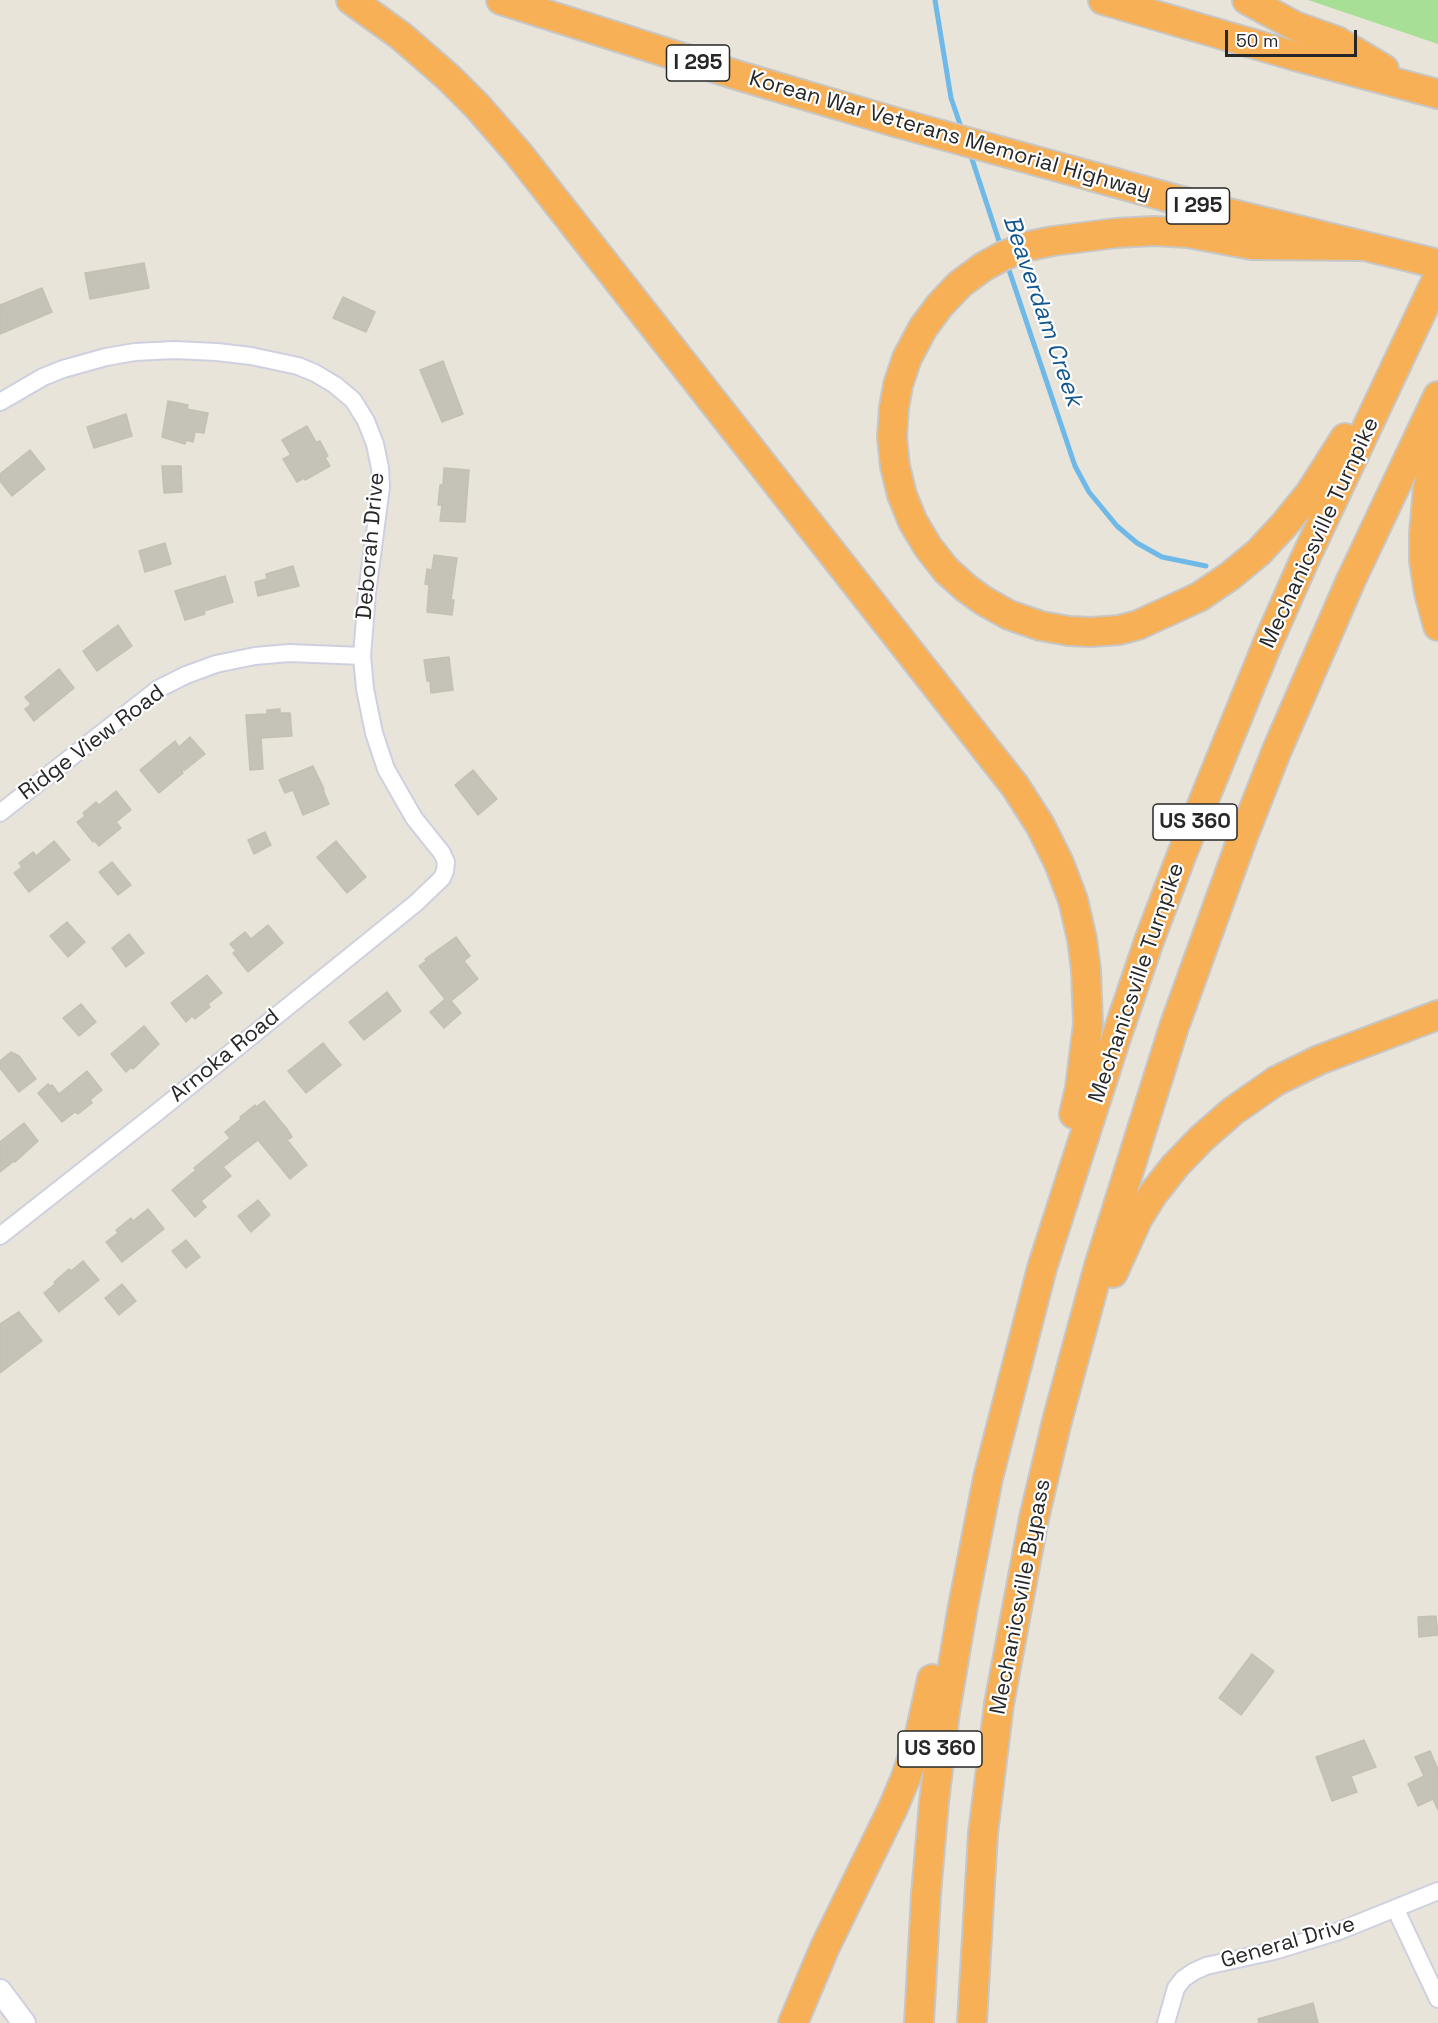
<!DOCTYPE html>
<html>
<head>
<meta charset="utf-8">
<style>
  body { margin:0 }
  #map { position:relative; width:1438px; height:2023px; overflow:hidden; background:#e9e4d9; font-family:"Space Grotesk",sans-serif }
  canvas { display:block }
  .scale { position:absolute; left:1225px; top:30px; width:132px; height:27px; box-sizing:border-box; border:3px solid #272727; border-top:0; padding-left:8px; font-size:18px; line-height:21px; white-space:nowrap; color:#272727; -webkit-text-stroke:4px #fff; paint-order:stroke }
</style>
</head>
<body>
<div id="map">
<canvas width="1438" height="2023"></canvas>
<div class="scale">50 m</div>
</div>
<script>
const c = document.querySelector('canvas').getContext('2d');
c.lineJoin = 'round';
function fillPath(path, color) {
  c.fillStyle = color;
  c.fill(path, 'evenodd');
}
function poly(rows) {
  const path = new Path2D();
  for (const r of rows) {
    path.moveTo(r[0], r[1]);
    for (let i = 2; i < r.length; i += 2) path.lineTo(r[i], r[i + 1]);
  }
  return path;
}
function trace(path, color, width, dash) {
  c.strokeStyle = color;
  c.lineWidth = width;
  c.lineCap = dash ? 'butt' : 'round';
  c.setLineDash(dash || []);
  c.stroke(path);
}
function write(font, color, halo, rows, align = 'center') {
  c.font = font + ' "Space Grotesk",sans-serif';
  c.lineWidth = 4.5;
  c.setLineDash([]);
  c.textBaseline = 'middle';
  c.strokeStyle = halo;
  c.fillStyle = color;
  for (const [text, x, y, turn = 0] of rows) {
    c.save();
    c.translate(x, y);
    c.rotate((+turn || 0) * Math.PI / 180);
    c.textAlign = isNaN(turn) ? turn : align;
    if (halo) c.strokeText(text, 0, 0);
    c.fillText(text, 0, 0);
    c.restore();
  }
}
fillPath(poly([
  [1308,0,1438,0,1438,44]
]), '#a7df97');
trace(poly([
  [935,0,951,98,962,130],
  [970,153,1001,247],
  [1007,264,1075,466,1089,492,1117,526,1137,543,1162,557,1206,566]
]), '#6fb9e9', 5);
const building = poly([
  [144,263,149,288,90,299,85,273,144,263],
  [42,288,52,312,0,334,0,305,42,288],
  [343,297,375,312,366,332,333,318,343,297],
  [443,361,463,414,442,422,420,370,443,361],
  [168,401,188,405,187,409,208,413,204,433,195,432,193,442,186,440,185,444,162,437,168,401],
  [126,414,132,436,94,448,87,427,126,414],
  [307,426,316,442,320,441,328,456,325,458,330,466,305,480,304,478,297,482,283,459,291,455,282,440,307,426],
  [30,450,45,469,12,496,0,481,0,474,30,450],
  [162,466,181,466,182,492,164,493,162,466],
  [444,468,469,470,465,522,440,521,442,505,438,505,440,485,443,485,444,468],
  [165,543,171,564,145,572,139,551,165,543],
  [434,555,457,558,451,600,454,600,452,615,427,612,429,585,425,584,427,569,432,570,434,555],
  [293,566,299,586,258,596,255,582,267,579,266,574,293,566],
  [225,576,233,602,204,611,205,614,185,620,175,591,225,576],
  [118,625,132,646,97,671,83,651,118,625],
  [449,657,453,690,431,693,430,681,427,681,424,660,449,657],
  [59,669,74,688,34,721,25,709,31,704,25,697,59,669],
  [280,709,280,713,290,713,292,736,261,738,263,769,250,770,246,715,267,714,267,710,280,709],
  [190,737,205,754,185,770,181,770,183,773,159,793,140,770,175,741,179,747,190,737],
  [313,766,324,789,323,790,329,804,303,815,293,790,285,793,279,780,313,766],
  [473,770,497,799,478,815,455,785,473,770],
  [116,791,131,810,116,822,121,828,99,846,94,840,93,842,77,822,85,816,83,813,96,802,99,805,116,791],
  [265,832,271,845,254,854,248,840,265,832],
  [54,841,70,860,29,892,14,873,22,867,19,863,33,852,36,856,54,841],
  [336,841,366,877,347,893,317,857,336,841],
  [112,862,131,885,118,895,99,872,112,862],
  [67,922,85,942,68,957,50,936,67,922],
  [268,925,283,943,248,972,233,953,236,951,230,944,245,932,251,939,268,925],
  [129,934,144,953,126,967,112,948,129,934],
  [456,937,470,956,464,961,478,979,451,1001,461,1013,444,1028,430,1012,445,999,419,966,426,961,425,959,456,937],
  [207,975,222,993,208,1004,210,1007,195,1019,192,1016,186,1022,171,1003,207,975],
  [387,992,401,1011,364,1040,349,1022,387,992],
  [81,1004,96,1022,79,1036,63,1018,81,1004],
  [144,1026,159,1044,133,1069,131,1067,126,1072,111,1054,144,1026],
  [323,1043,341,1065,306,1093,288,1071,323,1043],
  [11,1052,19,1056,36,1079,19,1092,0,1068,0,1061,11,1052],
  [87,1071,102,1090,90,1100,92,1103,78,1114,75,1112,62,1122,38,1093,48,1084,50,1086,52,1085,59,1094,87,1071],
  [264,1101,287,1129,292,1137,287,1140,307,1165,290,1179,258,1140,223,1167,231,1176,201,1201,206,1207,195,1217,172,1190,196,1170,194,1168,230,1138,225,1132,241,1119,240,1117,255,1105,256,1107,264,1101],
  [24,1123,38,1141,15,1162,14,1161,0,1172,0,1142,24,1123],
  [258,1200,270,1215,251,1232,238,1216,258,1200],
  [148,1209,164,1229,122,1262,106,1242,118,1233,116,1230,131,1218,133,1221,148,1209],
  [186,1240,200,1257,186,1268,172,1251,186,1240],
  [83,1261,99,1280,59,1312,44,1293,55,1284,54,1282,69,1269,71,1271,83,1261],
  [122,1284,136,1301,119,1315,105,1298,122,1284],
  [19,1312,42,1341,0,1373,0,1324,19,1312],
  [1436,1616,1438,1635,1419,1637,1418,1617,1436,1616],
  [1252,1654,1274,1671,1241,1715,1219,1698,1252,1654],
  [1364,1740,1376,1767,1351,1776,1357,1792,1332,1801,1316,1757,1364,1740],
  [1430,1751,1438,1769,1438,1810,1433,1799,1418,1806,1408,1784,1424,1776,1415,1757,1430,1751],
  [1313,2003,1318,2023,1259,2023,1258,2019,1313,2003]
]);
fillPath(building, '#c5c2b8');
trace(building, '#c4c0b3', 1.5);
const street = poly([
  [0,402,43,377,63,369,106,357,135,352,174,350,217,352,251,356,298,366,315,373,335,385,353,400,366,421,375,444,380,468,381,487,367,593,362,656,365,689,374,733,386,769,414,818,442,853,446,862,445,871,442,878,416,903,155,1114,0,1236],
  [0,813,158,689,186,675,216,664,255,656,289,653,362,656],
  [1396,1910,1438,1999],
  [1166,2023,1176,1988,1183,1979,1193,1972,1206,1966,1274,1951,1339,1931,1438,1891]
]);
const secondary = poly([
  [0,1991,24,2023]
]);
const highway = poly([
  [351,0,401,36,448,77,478,107,518,153,1015,786,1040,825,1059,863,1073,900,1082,939,1086,970,1088,1024,1080,1088,1074,1114],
  [501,0,740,76,895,122,1196,205,1438,264],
  [1103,0,1295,56,1438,94],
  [1247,0,1295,26,1337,41,1384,69],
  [1345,438,1310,493,1284,525,1259,552,1230,576,1199,597,1138,625,1119,630,1091,632,1069,631,1041,626,1009,615,984,601,966,588,946,570,928,547,913,522,902,495,895,466,892,437,894,408,898,385,907,358,923,328,940,305,960,284,983,267,1003,256,1029,246,1053,241,1116,233,1154,231,1188,233,1252,245,1361,246],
  [1438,443,1428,487,1424,533,1424,561,1429,593,1438,626],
  [1113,1273,1138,1218,1153,1194,1175,1166,1202,1138,1233,1111,1276,1081,1319,1060,1438,1015],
  [793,2023,825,1947,893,1808,906,1777,919,1738,932,1679],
  [919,2023,926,1894,934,1802,945,1712,963,1606,988,1478,1042,1268,1115,1041,1149,941,1182,854,1267,645,1304,561,1438,277],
  [972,2023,983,1833,999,1704,1034,1518,1057,1421,1099,1266,1174,1027,1242,839,1277,750,1351,580,1438,396]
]);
trace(street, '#ced0e0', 20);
trace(secondary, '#ced0e0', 26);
trace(highway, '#c7c7c7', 32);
trace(street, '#fff', 16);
trace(secondary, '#fff', 22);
trace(highway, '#f7b056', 28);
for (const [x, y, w] of [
  [698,63,63],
  [1198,206,63],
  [1195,822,84],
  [940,1749,84]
]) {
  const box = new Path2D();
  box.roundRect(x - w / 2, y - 18, w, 36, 4.5);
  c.fillStyle = '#fff';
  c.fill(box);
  trace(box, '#272727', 1.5);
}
write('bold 21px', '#272727', null, [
  ["I 295",698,63],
  ["I 295",1198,206],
  ["US 360",1195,822],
  ["US 360",940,1749]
]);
write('22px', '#272727', '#fff', [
  ["Korean War Veterans Memorial Highway",950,136,16],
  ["Mechanicsville Turnpike",1320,533,-65],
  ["Deborah Drive",371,546,-85],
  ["Ridge View Road",92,743,-37],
  ["Mechanicsville Turnpike",1137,983,-71],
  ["Arnoka Road",225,1056,-39],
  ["Mechanicsville Bypass",1021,1597,-79],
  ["General Drive",1288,1943,-16]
]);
write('italic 24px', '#125690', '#fff', [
  ["Beaverdam Creek",1042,311,71]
]);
</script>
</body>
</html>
